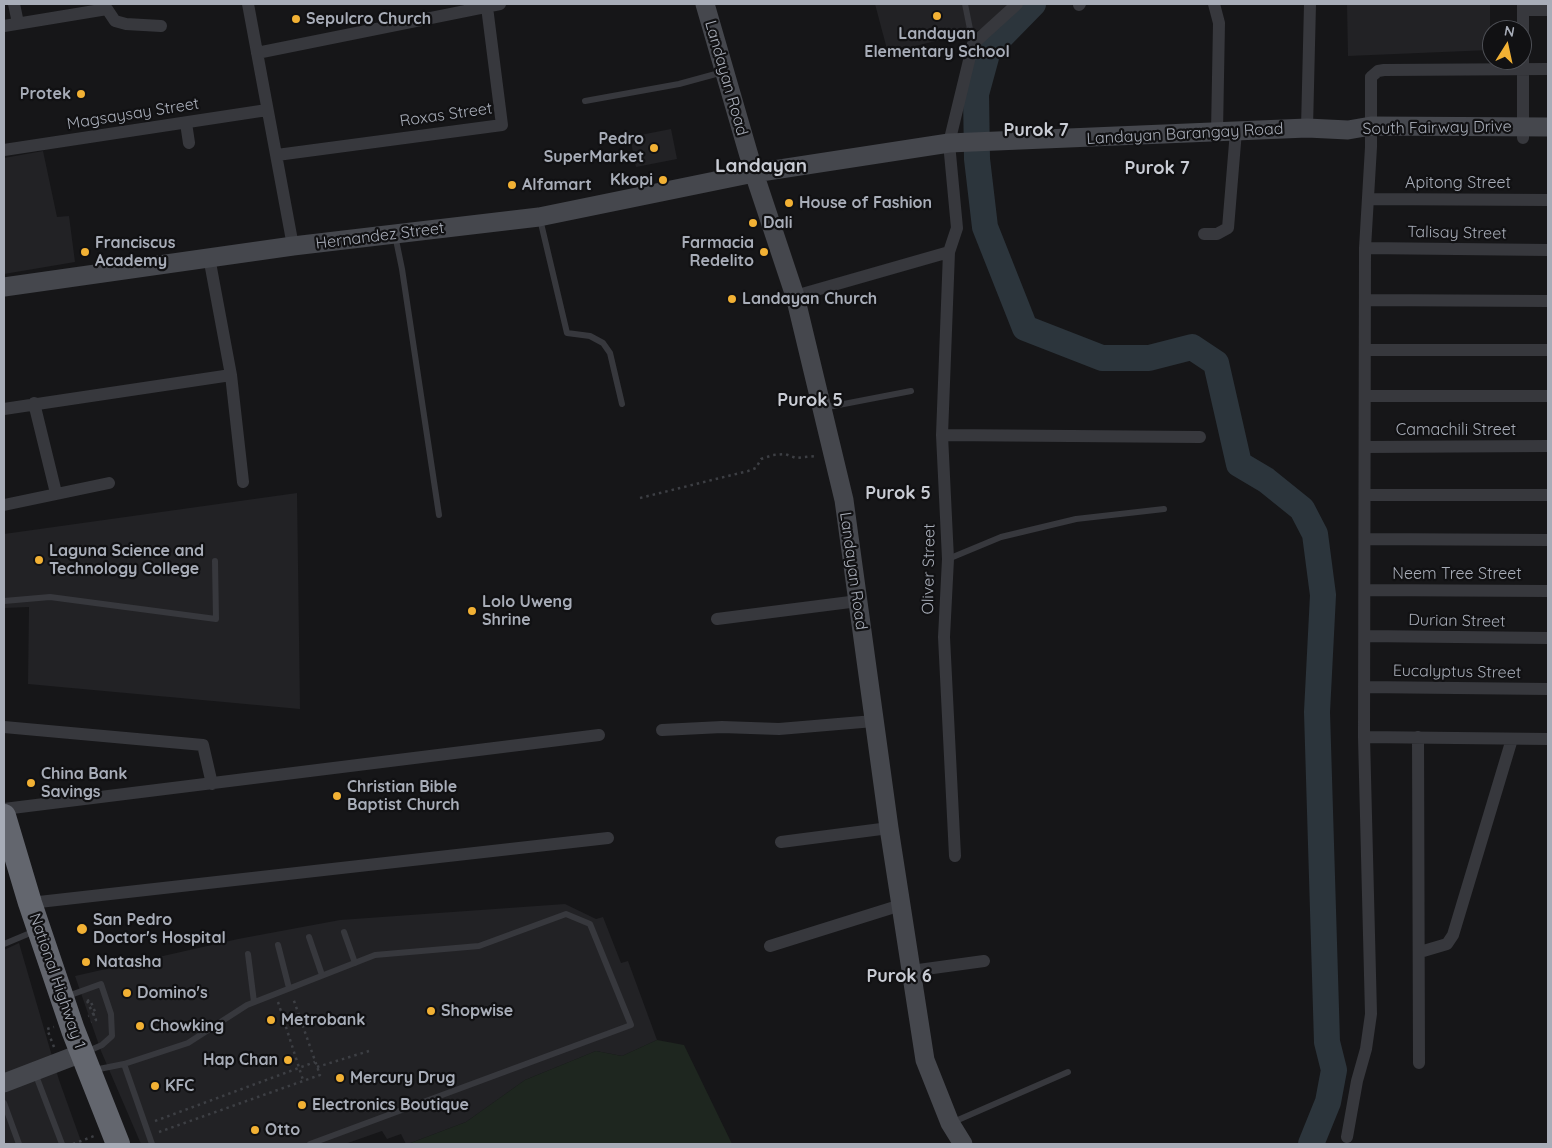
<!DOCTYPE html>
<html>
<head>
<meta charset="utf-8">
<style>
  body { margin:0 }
  #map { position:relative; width:1552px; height:1148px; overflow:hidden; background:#161618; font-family:Quicksand,sans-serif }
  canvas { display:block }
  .frame { position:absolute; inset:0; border:5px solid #a8adb8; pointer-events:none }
  .north { position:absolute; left:1482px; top:20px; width:50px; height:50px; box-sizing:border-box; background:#111113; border:1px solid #4d4f55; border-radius:50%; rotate:10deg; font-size:14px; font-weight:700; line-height:20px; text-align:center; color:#a8adb8 }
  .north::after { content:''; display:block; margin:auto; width:18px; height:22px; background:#f2b134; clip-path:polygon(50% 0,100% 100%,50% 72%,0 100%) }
</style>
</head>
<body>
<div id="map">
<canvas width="1552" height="1148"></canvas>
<div class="frame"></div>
<div class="north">N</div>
</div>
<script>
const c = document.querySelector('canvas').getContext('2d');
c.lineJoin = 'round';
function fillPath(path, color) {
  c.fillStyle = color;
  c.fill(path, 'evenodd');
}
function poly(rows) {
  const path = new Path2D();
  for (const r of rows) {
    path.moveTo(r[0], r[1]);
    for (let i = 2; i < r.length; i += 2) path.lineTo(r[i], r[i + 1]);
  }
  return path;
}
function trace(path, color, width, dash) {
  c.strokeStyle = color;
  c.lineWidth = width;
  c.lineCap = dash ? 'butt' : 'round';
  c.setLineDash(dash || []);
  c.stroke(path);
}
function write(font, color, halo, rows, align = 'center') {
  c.font = font + ' Quicksand,sans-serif';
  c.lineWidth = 4.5;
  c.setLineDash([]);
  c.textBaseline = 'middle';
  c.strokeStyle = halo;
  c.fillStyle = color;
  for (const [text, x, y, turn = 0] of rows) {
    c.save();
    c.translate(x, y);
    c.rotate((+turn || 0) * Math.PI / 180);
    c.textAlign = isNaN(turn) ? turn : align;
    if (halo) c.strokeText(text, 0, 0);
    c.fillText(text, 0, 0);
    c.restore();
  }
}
fillPath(poly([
  [875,4,1010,4,983,29,888,53],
  [1347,4,1490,4,1490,50,1348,56],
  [671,129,677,159,636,167,630,137],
  [43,151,57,217,69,216,75,262,4,274,4,158],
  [297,493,300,709,28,684,29,607,4,608,4,534],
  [565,904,596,919,603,917,621,963,628,961,657,1040,622,1056,596,1051,525,1080,466,1122,408,1144,406,1144,401,1134,387,1139,382,1131,345,1144,141,1144,101,1051,75,976,238,939,340,920],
  [19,943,59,1080,82,1144,4,1144,4,950]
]), '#222225');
fillPath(poly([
  [657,1040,684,1045,732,1144,408,1144,466,1122,525,1080,596,1051,622,1056]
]), '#1e261f');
trace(poly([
  [1033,4,988,50,976,94,977,159,985,227,1025,328,1102,358,1149,358,1192,347,1216,363,1239,464,1266,480,1302,509,1315,534,1323,595,1317,712,1327,1042,1334,1070,1328,1102,1311,1144]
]), '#2c353c', 26);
trace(poly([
  [640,498,748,471,756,468,761,459,773,455,785,454,796,458,816,456],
  [87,1001,90,1000,96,1014,88,1016],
  [87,1001,96,1020,91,1022],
  [278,1002,303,1080],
  [54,1047,47,1029,54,1027],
  [317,1067,369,1051],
  [155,1121,315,1062],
  [159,1132,320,1075,293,998],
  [73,1144,94,1136]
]), '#3d3f44', 2.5, [2.5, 4]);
trace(poly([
  [965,4,973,44],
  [585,101,679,84,723,72],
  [540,219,567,333,590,336,603,343,610,353,622,404],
  [395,235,402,269,439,515],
  [823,408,911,391],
  [948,559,1001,537,1076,519,1164,509],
  [4,601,50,597,216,619,215,561],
  [344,932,355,963],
  [309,937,322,975],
  [4,944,35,931],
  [278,945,289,988],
  [248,954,254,1002],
  [65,997,101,984,111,1014,112,1036,102,1045,86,1052],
  [124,1064,152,1144],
  [94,1070,124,1064,188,1043,247,1005,375,955,479,946,566,914,590,924,631,1025,310,1144],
  [35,1073,62,1144],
  [4,1103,19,1144],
  [951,1123,1068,1072]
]), '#37383d', 6);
trace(poly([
  [14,4,18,23],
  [248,4,293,246],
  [1214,4,1219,23,1217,132],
  [1523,4,1523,138],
  [1079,5,1080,4],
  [1523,10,1548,10],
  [4,26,107,9,115,21,126,24,161,26],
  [257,53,500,4],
  [186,123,189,143],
  [1307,128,1310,4],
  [4,150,267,110],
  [277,155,502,125,487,7],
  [1368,199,1548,200],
  [1204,234,1217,234,1228,228,1236,131],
  [1365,248,1548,250],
  [209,257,231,375,243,482],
  [795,296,949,252],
  [1365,300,1548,301],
  [1365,350,1548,350],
  [1365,396,1548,396],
  [34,403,56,493],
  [4,409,231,375],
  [942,435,1200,437],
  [1365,447,1548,446],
  [1365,495,1548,495],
  [4,505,109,483],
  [1365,539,1548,540],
  [1365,590,1548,591],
  [717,619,858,601],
  [1365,636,1548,638],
  [1364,687,1548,689],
  [4,727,203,745,212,784],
  [662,730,722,727,779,729,874,721],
  [1364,737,1548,739],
  [1418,737,1419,1063],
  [4,809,599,735],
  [781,842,889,828],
  [955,856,944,637,948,559,942,435,949,252,957,228,949,143,973,44,1017,4],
  [30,903,608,838],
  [770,946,901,905],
  [1420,952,1447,944,1453,935,1512,739],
  [911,971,984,961],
  [1347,1137,1357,1081,1366,1049,1371,1014,1364,737,1365,248,1371,147,1371,77,1378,71,1384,70,1548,69]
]), '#37383d', 12);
trace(poly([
  [705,4,754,173,795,296,844,500,889,828,925,1060,950,1123,963,1144],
  [4,287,293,246,539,217,754,173,949,143,1307,128,1348,130,1371,126,1548,127],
  [4,1083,82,1053]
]), '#45474d', 19);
trace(poly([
  [4,816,30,903,73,1030,118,1144]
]), '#63666e', 24);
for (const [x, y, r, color] of [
  [937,16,5,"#f2b134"],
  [296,19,5,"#f2b134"],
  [81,94,5,"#f2b134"],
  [654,148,5,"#f2b134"],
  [663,180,5,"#f2b134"],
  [512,185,5,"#f2b134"],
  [789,203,5,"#f2b134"],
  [753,223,5,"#f2b134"],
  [85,252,5,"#f2b134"],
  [764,252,5,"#f2b134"],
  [732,299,5,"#f2b134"],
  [39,560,5,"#f2b134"],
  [472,611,5,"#f2b134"],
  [31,783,5,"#f2b134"],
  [337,796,5,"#f2b134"],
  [82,929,6,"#f2b134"],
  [86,962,5,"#f2b134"],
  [127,993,5,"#f2b134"],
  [431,1011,5,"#f2b134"],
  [271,1020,5,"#f2b134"],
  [140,1026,5,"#f2b134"],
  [288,1060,5,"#f2b134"],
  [340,1078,5,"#f2b134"],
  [155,1086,5,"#f2b134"],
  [302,1105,5,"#f2b134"],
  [255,1130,5,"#f2b134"]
]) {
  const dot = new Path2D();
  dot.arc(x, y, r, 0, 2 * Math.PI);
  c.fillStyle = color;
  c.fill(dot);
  trace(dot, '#111113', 2);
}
write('bold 16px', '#a8adb8', '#111113', [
  ["Sepulcro Church",306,19],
  ["Landayan",937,34,"center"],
  ["Elementary School",937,52,"center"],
  ["Protek",71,94,"right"],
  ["Pedro",644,139,"right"],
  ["SuperMarket",644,157,"right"],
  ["Kkopi",653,180,"right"],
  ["Alfamart",522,185],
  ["House of Fashion",799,203],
  ["Dali",763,223],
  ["Franciscus",95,243],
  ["Academy",95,261],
  ["Farmacia",754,243,"right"],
  ["Redelito",754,261,"right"],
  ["Landayan Church",742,299],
  ["Laguna Science and",49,551],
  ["Technology College",49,569],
  ["Lolo Uweng",482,602],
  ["Shrine",482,620],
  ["China Bank",41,774],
  ["Savings",41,792],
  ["Christian Bible",347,787],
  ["Baptist Church",347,805],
  ["San Pedro",93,920],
  ["Doctor's Hospital",93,938],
  ["Natasha",96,962],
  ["Domino's",137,993],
  ["Shopwise",441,1011],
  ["Metrobank",281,1020],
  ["Chowking",150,1026],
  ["Hap Chan",278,1060,"right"],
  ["Mercury Drug",350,1078],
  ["KFC",165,1086],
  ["Electronics Boutique",312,1105],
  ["Otto",265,1130]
], 'left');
write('16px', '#a8adb8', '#111113', [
  ["Landayan Road",726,78,74],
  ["Magsaysay Street",133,114,-9],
  ["Roxas Street",446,115,-8],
  ["South Fairway Drive",1437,128,-1],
  ["Landayan Barangay Road",1185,134,-3],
  ["Apitong Street",1458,183],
  ["Talisay Street",1457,233,1],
  ["Hernandez Street",380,236,-7],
  ["Camachili Street",1456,430],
  ["Oliver Street",929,569,-89],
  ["Landayan Road",853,571,82],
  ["Neem Tree Street",1457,574],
  ["Durian Street",1457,621,1],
  ["Eucalyptus Street",1457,672,1],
  ["National Highway 1",57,981,71]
]);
write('bold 18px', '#c9ccd4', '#111113', [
  ["Purok 7",1036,131],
  ["Purok 7",1157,169],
  ["Purok 5",810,401],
  ["Purok 5",898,494],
  ["Purok 6",899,977]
]);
write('bold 19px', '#c9ccd4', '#111113', [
  ["Landayan",761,166]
]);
</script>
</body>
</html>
